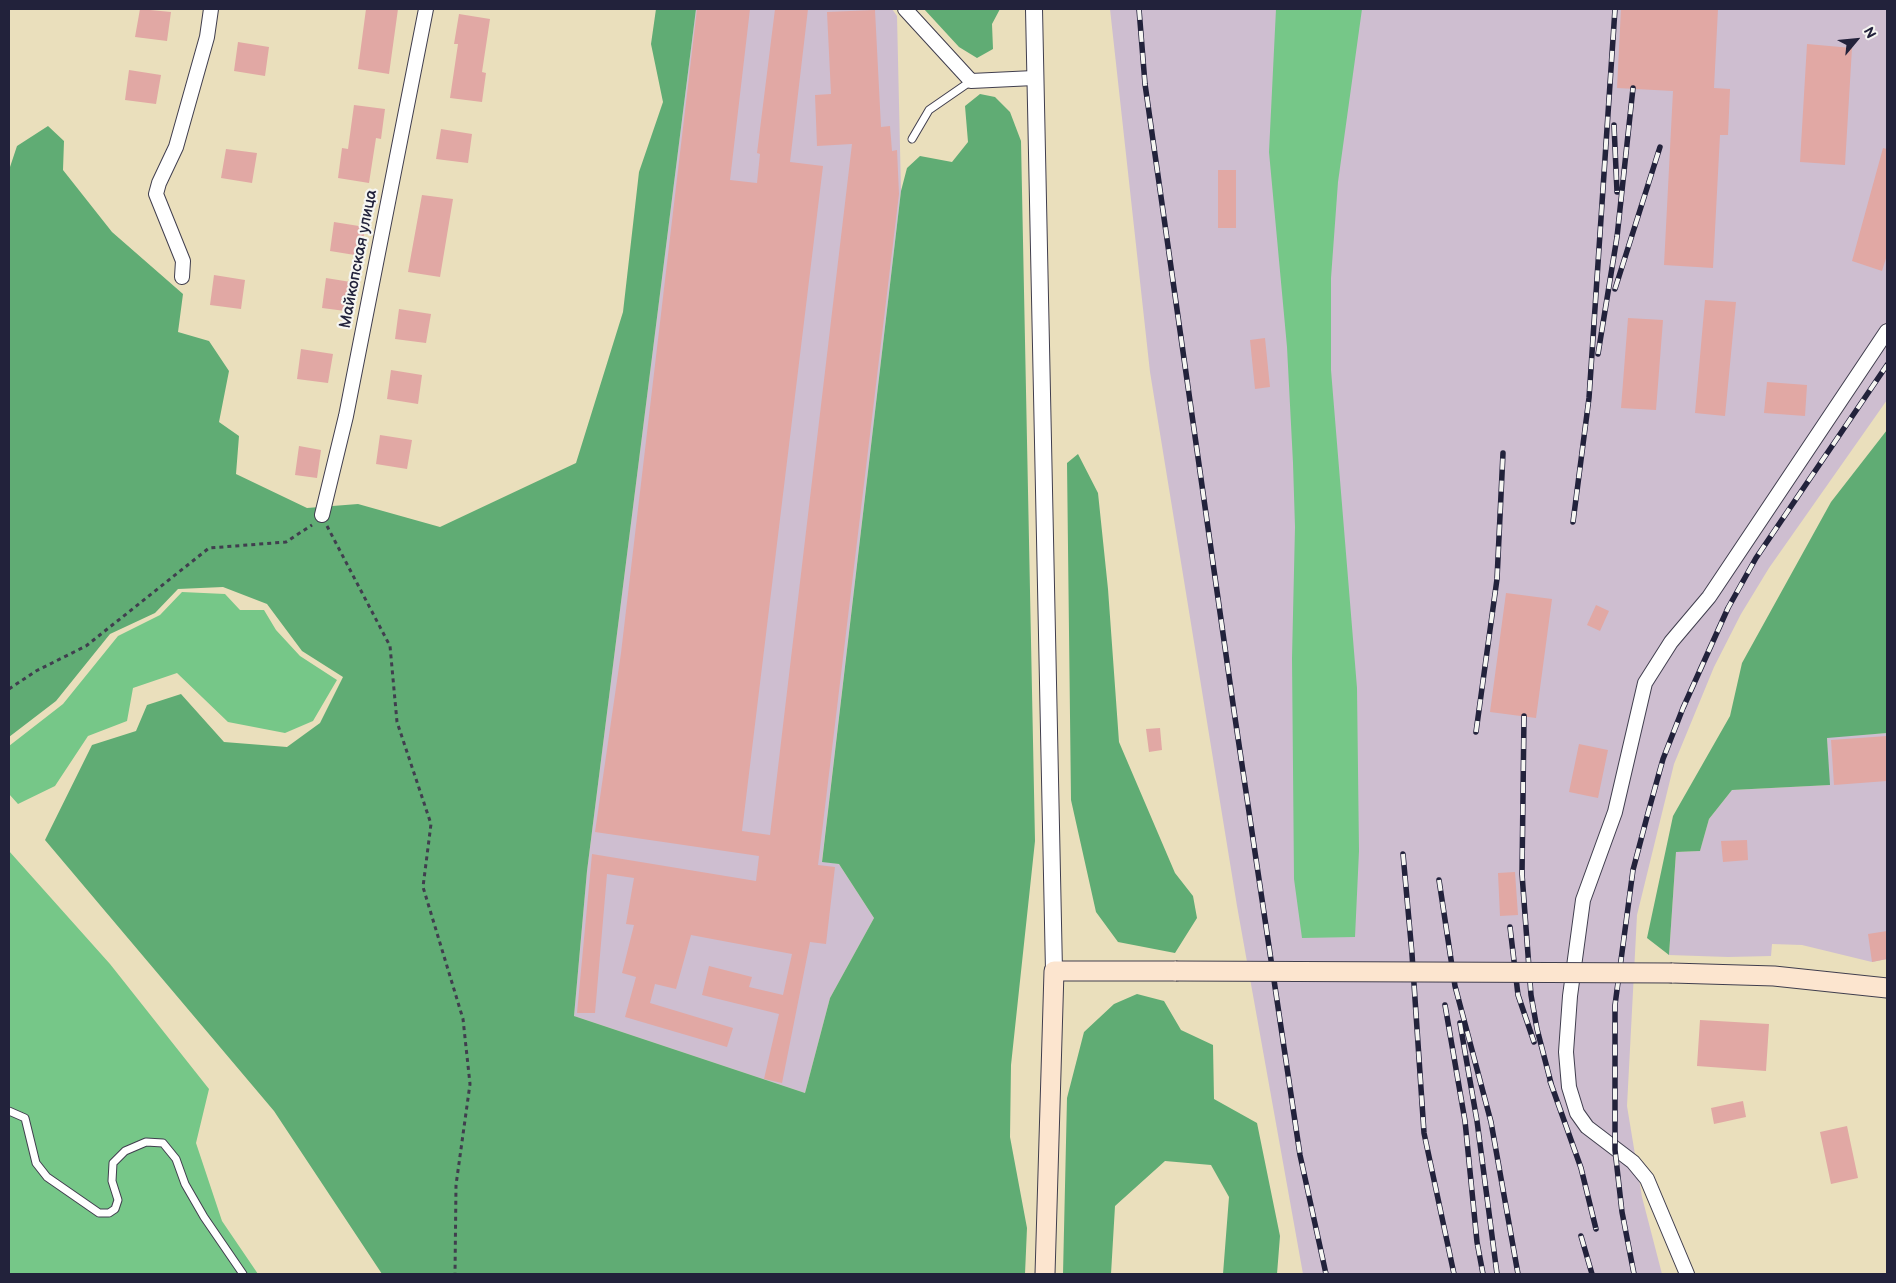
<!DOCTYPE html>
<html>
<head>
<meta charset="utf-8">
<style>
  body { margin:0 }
  #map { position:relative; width:1896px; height:1283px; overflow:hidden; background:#eadfbc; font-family:"Balsamiq Sans",sans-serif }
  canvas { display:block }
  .frame { position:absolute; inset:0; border:10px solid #22223b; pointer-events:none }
  .north { position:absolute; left:1831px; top:15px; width:50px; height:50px; -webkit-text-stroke:4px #f6f6f2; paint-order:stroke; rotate:62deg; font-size:14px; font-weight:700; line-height:20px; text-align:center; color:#22223b }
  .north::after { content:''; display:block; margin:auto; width:18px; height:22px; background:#22223b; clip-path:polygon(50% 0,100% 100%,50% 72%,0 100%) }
</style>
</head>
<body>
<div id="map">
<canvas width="1896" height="1283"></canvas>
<div class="frame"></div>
<div class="north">N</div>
</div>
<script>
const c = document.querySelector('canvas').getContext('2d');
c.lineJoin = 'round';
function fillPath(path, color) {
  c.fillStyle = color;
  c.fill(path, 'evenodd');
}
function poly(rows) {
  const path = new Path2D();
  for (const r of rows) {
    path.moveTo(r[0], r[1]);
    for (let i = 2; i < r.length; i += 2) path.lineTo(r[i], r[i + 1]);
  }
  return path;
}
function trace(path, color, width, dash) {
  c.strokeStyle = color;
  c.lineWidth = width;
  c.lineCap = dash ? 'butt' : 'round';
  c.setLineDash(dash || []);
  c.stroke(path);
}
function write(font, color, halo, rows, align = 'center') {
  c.font = font + ' "Balsamiq Sans",sans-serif';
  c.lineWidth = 4.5;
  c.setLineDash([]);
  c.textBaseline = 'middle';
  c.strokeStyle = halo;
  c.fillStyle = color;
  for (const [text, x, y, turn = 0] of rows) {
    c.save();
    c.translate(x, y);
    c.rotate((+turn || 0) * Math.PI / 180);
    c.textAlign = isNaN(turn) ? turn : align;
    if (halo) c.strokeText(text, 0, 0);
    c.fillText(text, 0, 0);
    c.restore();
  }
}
fillPath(poly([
  [696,9,892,9,897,16,901,191,822,861,839,864,874,918,830,998,805,1093,574,1016,587,871],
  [1110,9,1887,9,1887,400,1769,568,1741,614,1714,667,1674,764,1637,915,1627,1106,1642,1197,1662,1274,1303,1274,1237,906,1150,372],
  [1887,733,1887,959,1872,962,1802,945,1772,944,1771,956,1728,957,1669,955,1676,852,1700,851,1709,819,1732,790,1829,785,1827,737]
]), '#cebed0');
fillPath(poly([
  [1276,9,1362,9,1338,182,1331,278,1331,370,1357,688,1359,851,1355,937,1302,938,1294,879,1292,658,1295,527,1293,463,1287,347,1269,152],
  [182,592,225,594,240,610,264,610,276,630,300,656,337,680,313,721,285,733,228,722,177,673,133,688,127,721,88,736,55,786,18,804,9,794,9,746,63,704,118,636,160,615],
  [9,851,110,964,209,1089,196,1143,222,1221,258,1274,9,1274]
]), '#76c788');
fillPath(poly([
  [656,9,696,9,587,871,574,1016,805,1093,830,998,874,918,839,864,822,862,901,191,907,168,920,156,952,162,968,142,965,106,980,94,995,97,1010,112,1021,141,1035,841,1011,1065,1010,1137,1027,1228,1025,1274,382,1274,274,1111,45,840,92,745,136,731,147,705,181,694,224,742,287,747,320,723,343,677,302,651,267,604,223,587,178,589,155,613,110,634,56,701,9,737,9,170,17,146,48,126,64,141,63,170,112,232,183,294,178,332,209,341,229,371,219,422,239,436,236,474,307,508,358,504,440,527,576,463,623,312,639,172,663,102,651,44],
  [924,9,1000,9,992,24,993,49,977,58,959,47],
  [1887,430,1887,733,1827,738,1830,785,1732,790,1709,819,1700,851,1676,852,1669,955,1647,938,1673,816,1730,716,1742,663,1831,502],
  [1078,454,1098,493,1108,589,1119,742,1175,873,1193,896,1197,918,1175,953,1118,942,1096,912,1071,800,1067,463],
  [1137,994,1164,1001,1181,1030,1213,1045,1214,1099,1257,1123,1280,1236,1277,1274,1223,1274,1229,1197,1211,1165,1165,1161,1115,1206,1111,1274,1063,1274,1067,1098,1084,1032,1114,1004]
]), '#60ac74');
fillPath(poly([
  [140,9,171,12,167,41,135,37],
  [366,9,398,9,389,74,358,69],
  [697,9,750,9,730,180,757,183,760,154,757,153,775,9,808,9,790,162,823,166,742,831,770,835,852,144,817,146,815,95,831,94,827,12,875,10,881,127,890,126,892,151,897,150,899,194,818,865,835,867,826,944,810,942,782,1083,764,1079,779,1014,702,995,709,966,752,977,749,987,783,995,792,954,691,935,676,989,655,984,650,1003,733,1028,727,1047,625,1017,636,977,622,973,634,925,626,924,634,878,607,874,595,1013,577,1013,592,854,756,881,759,856,595,832,621,653],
  [1621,9,1718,9,1714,88,1730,89,1728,135,1720,135,1713,268,1664,265,1673,91,1617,88],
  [459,14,490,19,482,72,486,73,482,102,450,98,458,44,454,44],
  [238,42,269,47,265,76,234,71],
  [1807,44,1852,48,1845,165,1800,162],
  [129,70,161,75,156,104,125,100],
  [354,105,385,109,381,139,376,138,369,183,338,178,342,148,348,149],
  [441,129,472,134,468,163,436,159],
  [1883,148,1887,149,1887,255,1882,271,1852,261],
  [226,149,257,153,252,183,221,178],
  [1218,170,1236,170,1236,228,1218,228],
  [422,195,453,199,440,277,408,272],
  [334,222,365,227,361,256,330,251],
  [214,275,245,280,241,309,210,305],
  [326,278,357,283,353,312,322,308],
  [1705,300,1736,302,1725,416,1695,413],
  [399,309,431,314,426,343,395,339],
  [1628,318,1663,320,1656,410,1621,408],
  [1265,338,1270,387,1255,389,1250,340],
  [301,349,333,354,328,383,297,379],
  [391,370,422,375,418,404,387,399],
  [1767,382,1807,385,1805,416,1764,413],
  [380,435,412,440,407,469,376,464],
  [299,446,321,450,317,478,295,475],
  [1506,593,1552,599,1536,718,1490,712],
  [1596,605,1609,611,1600,631,1587,625],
  [1160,728,1162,750,1149,752,1146,729],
  [1887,736,1887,781,1834,785,1831,740],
  [1579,744,1608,750,1598,798,1569,792],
  [1747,840,1748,860,1723,862,1721,841],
  [1515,872,1518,915,1500,916,1498,873],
  [1887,931,1887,959,1872,962,1868,934],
  [1700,1020,1769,1024,1766,1071,1697,1066],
  [1743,1101,1746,1117,1714,1124,1711,1108],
  [1847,1126,1858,1178,1831,1184,1820,1132]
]), '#e1a8a4');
const service = poly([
  [912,139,929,110,971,81],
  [9,1111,25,1118,36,1163,47,1177,99,1213,109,1213,115,1209,118,1200,112,1181,113,1163,125,1151,146,1142,163,1143,176,1159,185,1184,204,1217,243,1274]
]);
const minor = poly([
  [905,9,971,81,1034,78],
  [182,277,183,261,156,194,159,183,176,147,207,37,211,9],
  [322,515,346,416,426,9],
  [1687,1274,1647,1179,1633,1162,1587,1127,1577,1113,1569,1087,1566,1052,1570,996,1583,900,1615,812,1645,683,1671,642,1709,597,1887,331]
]);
const tertiary = poly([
  [1034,9,1054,971]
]);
const secondary = poly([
  [1672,973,1774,976,1887,988],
  [1045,1274,1054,971,1176,971]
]);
trace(service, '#403e4e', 9);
trace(minor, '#403e4e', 16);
trace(tertiary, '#403e4e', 18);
trace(secondary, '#403e4e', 21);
trace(poly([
  [327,526,390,646,397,722,431,824,423,887,463,1019,470,1084,456,1185,455,1274],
  [9,689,36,671,86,646,209,548,286,542,312,525]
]), '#403e4e', 3, [4, 4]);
trace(service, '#fff', 7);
trace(minor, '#fff', 14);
trace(tertiary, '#fff', 16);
trace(secondary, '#fce5cf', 19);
const rail = poly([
  [1139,9,1145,84,1234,711,1300,1155,1326,1274],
  [1614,125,1617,192],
  [1615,289,1660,147],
  [1598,354,1617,237,1633,88],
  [1573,522,1589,398,1615,9],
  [1524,716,1522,874,1531,995,1537,1029,1552,1087],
  [1476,732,1497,579,1503,453],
  [1403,854,1412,954,1424,1133,1454,1274],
  [1439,880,1455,986,1491,1122,1518,1274],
  [1510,927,1518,995,1534,1042],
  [1445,1005,1465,1121,1477,1242,1483,1274],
  [1460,1023,1477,1121,1497,1274],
  [1550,1081,1581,1168,1596,1229],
  [1581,1236,1592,1274],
  [1634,1274,1622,1212,1615,1150,1615,1005,1633,870,1648,813,1663,759,1683,708,1728,608,1756,558,1887,365]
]);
trace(rail, '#22223b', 5.5);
trace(rail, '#f6f6f2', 4, [11]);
const secondaryBridge = poly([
  [1176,971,1672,973]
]);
trace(secondaryBridge, '#403e4e', 21, []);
trace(secondaryBridge, '#fce5cf', 19);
write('16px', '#22223b', '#f6f6f2', [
  ["Майкопская улица",359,259,-79]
]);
</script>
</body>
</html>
